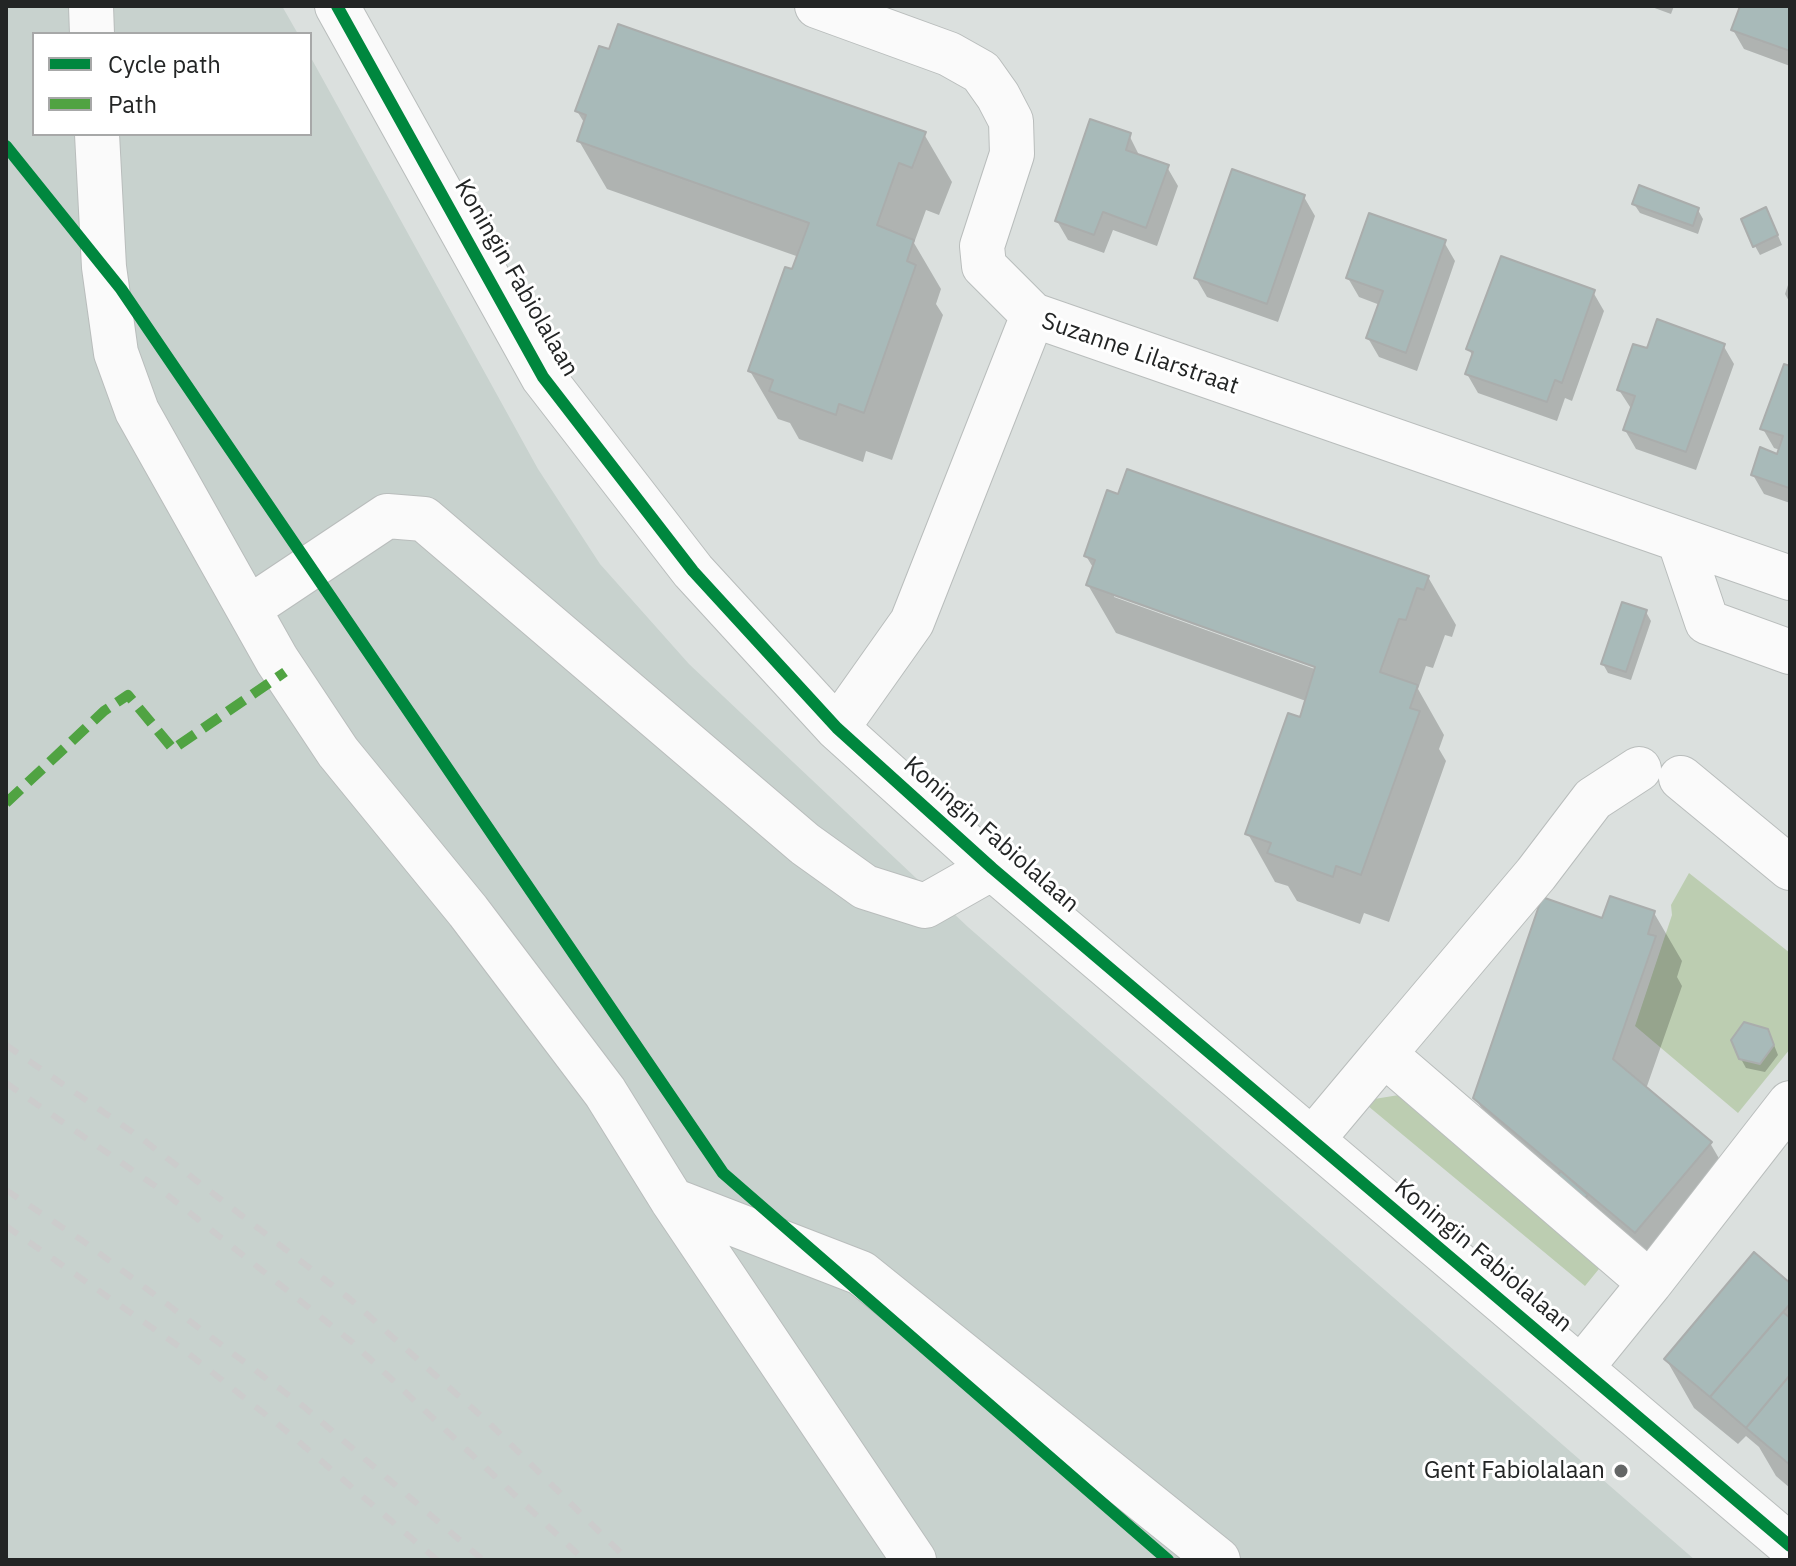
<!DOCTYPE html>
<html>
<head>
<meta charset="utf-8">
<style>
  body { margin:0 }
  #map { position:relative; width:1796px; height:1566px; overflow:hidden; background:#dbe0de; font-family:"IBM Plex Sans",sans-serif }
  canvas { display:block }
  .frame { position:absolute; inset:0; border:8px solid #232525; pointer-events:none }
  .legend { position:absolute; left:32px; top:32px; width:280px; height:104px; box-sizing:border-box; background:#fff; border:2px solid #a7a8a8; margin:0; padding:10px 14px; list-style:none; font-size:24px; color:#232525 }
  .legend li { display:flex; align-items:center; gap:16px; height:40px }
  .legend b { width:40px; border:2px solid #a7a8a8 }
</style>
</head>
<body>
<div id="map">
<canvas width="1796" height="1566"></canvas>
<div class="frame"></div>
<ul class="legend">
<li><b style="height:10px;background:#00873e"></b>Cycle path</li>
<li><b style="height:10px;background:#50a342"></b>Path</li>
</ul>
</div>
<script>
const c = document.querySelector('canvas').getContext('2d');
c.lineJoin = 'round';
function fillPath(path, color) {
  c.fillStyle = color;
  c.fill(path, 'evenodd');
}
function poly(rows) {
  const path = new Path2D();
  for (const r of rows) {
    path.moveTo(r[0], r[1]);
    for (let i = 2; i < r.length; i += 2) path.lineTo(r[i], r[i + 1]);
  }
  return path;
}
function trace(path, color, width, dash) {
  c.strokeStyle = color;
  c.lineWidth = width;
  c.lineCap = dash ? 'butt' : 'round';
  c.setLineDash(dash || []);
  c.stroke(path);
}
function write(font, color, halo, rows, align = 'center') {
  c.font = font + ' "IBM Plex Sans",sans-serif';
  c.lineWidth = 6;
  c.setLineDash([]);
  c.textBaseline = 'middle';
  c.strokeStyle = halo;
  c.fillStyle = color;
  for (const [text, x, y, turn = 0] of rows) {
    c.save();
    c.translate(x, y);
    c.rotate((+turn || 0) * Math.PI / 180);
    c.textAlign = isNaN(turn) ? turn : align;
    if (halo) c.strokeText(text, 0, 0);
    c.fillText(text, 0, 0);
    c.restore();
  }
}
fillPath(poly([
  [6,6,282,6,298,34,34,34,34,134,310,134,310,56,538,469,600,564,689,664,968,927,1695,1560,6,1560]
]), '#c8d2ce');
fillPath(poly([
  [1689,873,1790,953,1790,1049,1738,1113,1635,1026,1672,915,1671,905],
  [1399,1095,1603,1264,1585,1286,1362,1101]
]), '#bccdb1');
fillPath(poly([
  [1649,6,1674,6,1671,14],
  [1742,6,1790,6,1790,66,1744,49,1733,30],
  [577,111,924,134,952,182,939,215,926,210,914,243,941,289,936,304,943,315,892,460,866,451,863,462,799,439,790,423,778,419,750,371,799,257,607,189,579,141,585,124],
  [1129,135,1140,157,1167,167,1178,186,1157,246,1113,230,1104,253,1068,240,1057,221],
  [1304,197,1315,216,1278,322,1207,297,1196,278],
  [1634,204,1698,210,1703,219,1698,234,1640,213],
  [1771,219,1782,245,1760,255,1755,246],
  [1444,242,1455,261,1417,371,1379,357,1368,338,1380,305,1359,297,1348,278],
  [1790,279,1790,303,1785,294],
  [1593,292,1604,311,1572,401,1565,398,1557,421,1478,393,1467,374,1473,357,1469,349],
  [1723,345,1734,364,1696,470,1636,449,1625,430,1632,410,1619,390],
  [1785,366,1790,368,1790,503,1764,494,1753,475,1778,456,1780,450,1774,448,1763,429],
  [1086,556,1428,577,1456,625,1452,637,1445,635,1433,668,1426,666,1418,689,1444,735,1439,749,1446,761,1389,922,1364,913,1360,924,1297,901,1288,886,1275,882,1248,834,1306,701,1116,633,1088,585,1094,569],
  [1114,593,1325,669,1323,672,1114,597],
  [1646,612,1651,621,1631,680,1608,673,1603,664],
  [1654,913,1682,961,1677,977,1682,986,1646,1089,1710,1143,1738,1191,1663,1280,1503,1146,1475,1097,1603,920],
  [1772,1040,1778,1055,1765,1072,1746,1068,1741,1059],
  [1790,1286,1790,1488,1776,1476,1759,1447,1746,1436,1738,1444,1694,1408,1666,1359]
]), '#0003');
const building = poly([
  [1740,6,1790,6,1790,51,1731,30,1740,6],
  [618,24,926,132,912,168,899,163,877,225,914,240,907,261,916,265,864,413,839,404,836,415,769,391,773,380,748,371,785,267,792,269,809,223,577,141,586,115,575,111,599,46,609,49,618,24],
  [1090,119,1131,133,1126,150,1169,165,1146,228,1103,212,1094,235,1055,221,1090,119],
  [1232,169,1305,195,1267,304,1194,278,1232,169],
  [1639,185,1699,208,1693,226,1632,204,1639,185],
  [1766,207,1778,235,1753,247,1741,219,1766,207],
  [1369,213,1446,240,1406,353,1366,338,1383,291,1346,278,1369,213],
  [1501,256,1595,290,1562,383,1555,380,1547,402,1465,374,1473,352,1466,349,1501,256],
  [1657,319,1725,344,1686,452,1623,430,1635,396,1617,390,1633,344,1647,348,1657,319],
  [1784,364,1790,366,1789,488,1751,475,1760,447,1777,454,1783,436,1760,429,1784,364],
  [1127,469,1429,576,1424,590,1417,588,1406,620,1399,619,1380,672,1418,685,1410,708,1420,711,1361,875,1336,866,1333,877,1267,853,1271,843,1245,834,1288,713,1300,717,1315,667,1086,585,1095,560,1084,556,1107,490,1118,494,1127,469],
  [1622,602,1647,610,1626,672,1601,664,1622,602],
  [1610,896,1655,911,1648,934,1656,936,1613,1059,1712,1142,1635,1233,1473,1098,1542,897,1602,918,1610,896],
  [1744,1022,1768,1029,1774,1045,1760,1064,1739,1059,1731,1040,1744,1022],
  [1561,1171,1588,1195,1569,1215,1542,1192,1561,1171],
  [1754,1252,1790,1283,1790,1304,1710,1397,1664,1359,1754,1252],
  [1783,1312,1790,1318,1790,1375,1746,1428,1710,1397,1783,1312],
  [1790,1375,1790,1465,1746,1428,1790,1375]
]);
fillPath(building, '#a8bab9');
trace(building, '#aaadac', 2);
const minor = poly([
  [91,6,92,34],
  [337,6,543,377,693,571,837,728,992,868,1790,1546],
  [817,6,949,54,981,72,998,96,1011,121,1012,154,982,246,984,266,1033,315],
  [97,134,104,267,116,353,137,411,277,660,338,752,468,911,605,1092,672,1200,914,1560],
  [1680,542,1707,622,1790,652],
  [249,608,387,516,424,519,805,844,865,887,925,906,992,868],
  [837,728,912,622,1033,315,1790,578],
  [1681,778,1790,868],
  [1384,1054,1536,874,1593,799,1639,769],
  [1312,1140,1384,1054,1650,1283,1581,1368],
  [672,1200,861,1273,1218,1560],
  [1650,1283,1790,1103]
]);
trace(minor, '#b9bdbc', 46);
trace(minor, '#fafafa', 44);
trace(poly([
  [6,1045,141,1138,350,1299,490,1424,628,1560],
  [6,1083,161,1190,352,1342,584,1560],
  [6,1190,83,1241,303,1406,483,1560],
  [6,1226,184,1350,285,1430,437,1560]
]), '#ccc', 6, [14, 14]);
trace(poly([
  [6,803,104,711,128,695,173,749,285,672]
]), '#50a342', 10, [20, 10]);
trace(poly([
  [337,6,543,377,693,571,837,728,992,868,1790,1546],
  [6,146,121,289,723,1173,1168,1560]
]), '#00873e', 12);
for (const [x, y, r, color] of [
  [1621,1471,8,"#636666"]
]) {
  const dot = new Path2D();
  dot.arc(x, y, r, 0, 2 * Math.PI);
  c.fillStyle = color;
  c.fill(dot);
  trace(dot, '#fff', 3);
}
write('24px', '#232525', '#fff', [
  ["Koningin Fabiolalaan",516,278,60],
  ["Suzanne Lilarstraat",1140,354,19],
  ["Koningin Fabiolalaan",991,835,41],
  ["Koningin Fabiolalaan",1483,1256,40]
]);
write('24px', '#232525', '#fff', [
  ["Gent Fabiolalaan",1605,1471]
], 'right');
</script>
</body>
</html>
